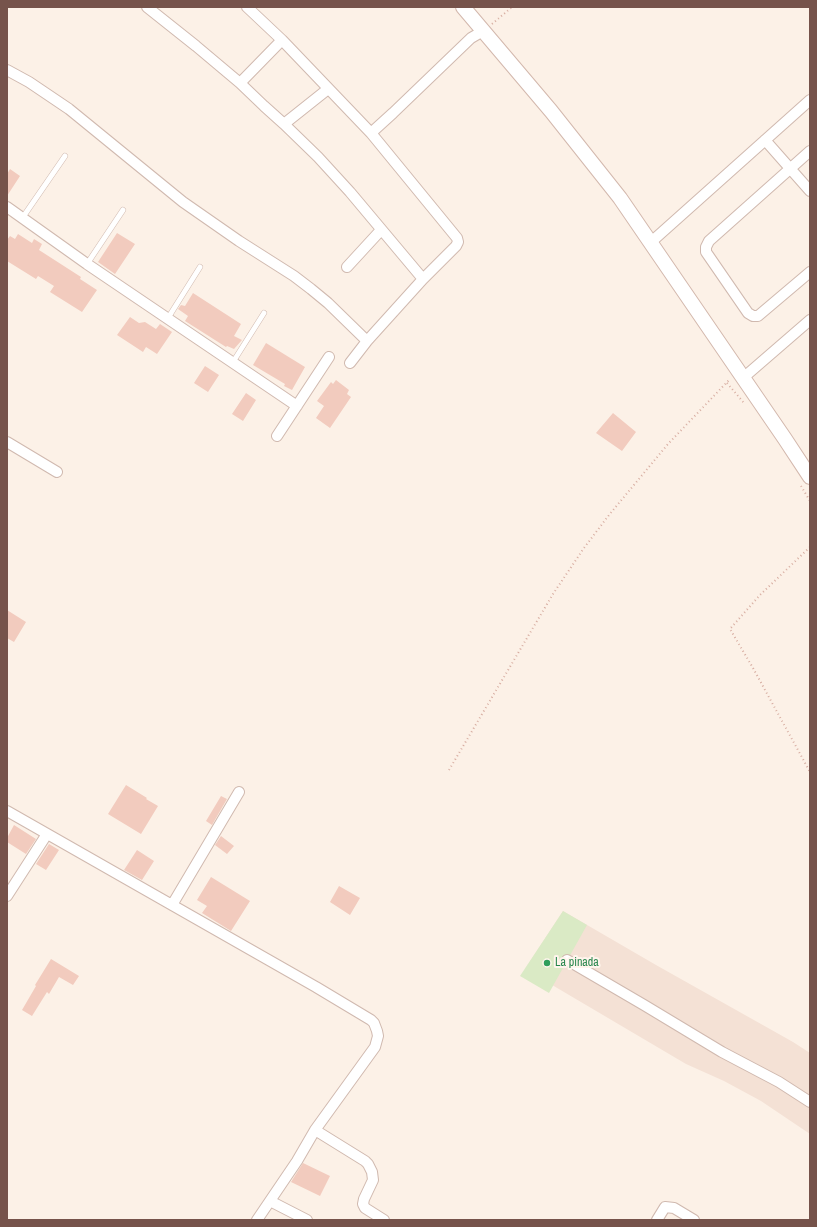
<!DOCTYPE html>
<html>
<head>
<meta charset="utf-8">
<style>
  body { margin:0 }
  #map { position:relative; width:817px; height:1227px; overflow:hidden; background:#fcf1e7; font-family:"Archivo Narrow",sans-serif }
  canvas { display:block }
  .frame { position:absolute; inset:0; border:8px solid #76534b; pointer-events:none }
</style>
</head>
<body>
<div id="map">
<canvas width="817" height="1227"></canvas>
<div class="frame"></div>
</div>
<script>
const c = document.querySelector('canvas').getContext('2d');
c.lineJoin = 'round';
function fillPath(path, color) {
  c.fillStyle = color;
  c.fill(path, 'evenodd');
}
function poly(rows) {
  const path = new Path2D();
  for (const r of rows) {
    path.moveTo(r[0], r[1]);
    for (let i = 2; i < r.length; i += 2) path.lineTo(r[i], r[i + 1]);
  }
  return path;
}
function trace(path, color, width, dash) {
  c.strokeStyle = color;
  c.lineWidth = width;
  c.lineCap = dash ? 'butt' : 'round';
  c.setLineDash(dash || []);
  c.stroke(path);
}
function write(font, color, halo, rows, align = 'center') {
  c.font = font + ' "Archivo Narrow",sans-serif';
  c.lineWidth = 4;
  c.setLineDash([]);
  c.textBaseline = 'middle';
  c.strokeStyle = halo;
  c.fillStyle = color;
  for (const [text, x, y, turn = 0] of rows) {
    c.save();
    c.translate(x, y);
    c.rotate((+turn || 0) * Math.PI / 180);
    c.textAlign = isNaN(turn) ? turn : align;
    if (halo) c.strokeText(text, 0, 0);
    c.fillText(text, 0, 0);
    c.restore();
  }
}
fillPath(poly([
  [563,911,656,965,793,1042,810,1053,810,1134,761,1101,724,1081,686,1064,525,969]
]), '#f4e1d5');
fillPath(poly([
  [563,911,587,925,549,993,520,976]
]), '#daeac5');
fillPath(poly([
  [10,169,20,176,7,196,7,174],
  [117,233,135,244,115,274,98,262],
  [18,234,32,243,34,239,42,244,39,250,81,277,80,279,97,290,82,312,50,292,54,286,38,276,36,279,7,261,7,240,10,236,15,239],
  [193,293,241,324,234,336,242,340,234,349,227,346,226,347,185,321,188,316,178,309,181,305,185,306],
  [130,317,139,323,145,322,156,329,160,324,172,332,157,354,146,347,143,352,117,335],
  [266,343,305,367,292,390,284,386,285,384,253,365],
  [205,366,219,375,208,392,194,383],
  [336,380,349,390,347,394,351,397,330,428,316,418,324,406,317,401,331,382,333,384],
  [246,393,256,400,243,421,232,414],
  [613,413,636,432,622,451,596,433],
  [7,610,26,622,14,642,7,638],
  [126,785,147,798,146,799,158,806,141,834,108,814],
  [221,796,227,799,212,825,206,821],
  [14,825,36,839,26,854,7,842,7,838],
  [221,836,234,846,227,854,215,845],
  [49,844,59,850,46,870,36,864],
  [137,850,154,861,142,880,124,870],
  [211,877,250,901,231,931,202,913,207,906,197,900],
  [339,886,360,898,350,915,330,902],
  [51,959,79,976,73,985,59,977,49,994,47,992,32,1016,22,1010,36,986,35,985],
  [303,1163,330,1176,320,1196,291,1182]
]), '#f2cbbe');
const lane = poly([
  [23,217,65,156],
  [87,264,123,210],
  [168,318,200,267],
  [233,362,264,313]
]);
const street = poly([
  [147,7,196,46,240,83,264,106,284,124,318,157,350,192,423,279],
  [247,7,282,40,371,133,457,238,458,242,456,246,423,279,367,341,350,363],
  [7,70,29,82,69,109,183,202,239,241,294,276,311,289,328,303,367,341],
  [240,83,282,40],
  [284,124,328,89],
  [371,133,393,113,471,38,483,31],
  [765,140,810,191],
  [810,151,709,241,706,247,706,252,748,313,753,316,758,316,810,272],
  [7,207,87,264,297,406],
  [650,243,810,100],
  [347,267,381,230],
  [743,378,810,320],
  [277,436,329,357],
  [7,442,57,472],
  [7,811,316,987,371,1020,374,1023,377,1031,378,1036,375,1047,315,1130,297,1161,257,1220],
  [7,896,47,834],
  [172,905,239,792],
  [567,960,644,1005,722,1052,779,1082,810,1102],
  [315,1130,365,1161,368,1164,372,1172,373,1180,364,1199,363,1204,365,1208,384,1220],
  [270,1201,307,1220],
  [657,1220,665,1207,674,1208,694,1220]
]);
const secondary = poly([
  [463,7,551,111,620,198,785,439,810,477]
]);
trace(lane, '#d0b9af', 6);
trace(street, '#d0b9af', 12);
trace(secondary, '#d3b8ad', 16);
trace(poly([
  [492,24,512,7],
  [727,383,744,403],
  [801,486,810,501],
  [810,547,760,595,730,629,753,668,810,772],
  [449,770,553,594,584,548,609,515,668,444,730,379]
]), '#d7ada1', 2, [1, 3]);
trace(lane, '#fff', 5);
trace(street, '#fff', 10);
trace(secondary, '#fff', 14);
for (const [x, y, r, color] of [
  [547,963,4,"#2e9e5b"]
]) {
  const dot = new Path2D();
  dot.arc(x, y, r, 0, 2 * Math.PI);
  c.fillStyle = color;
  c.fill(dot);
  trace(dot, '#fff5ed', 1.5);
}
write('12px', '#27864d', '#fff5ed', [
  ["La pinada",555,963]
], 'left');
</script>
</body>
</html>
